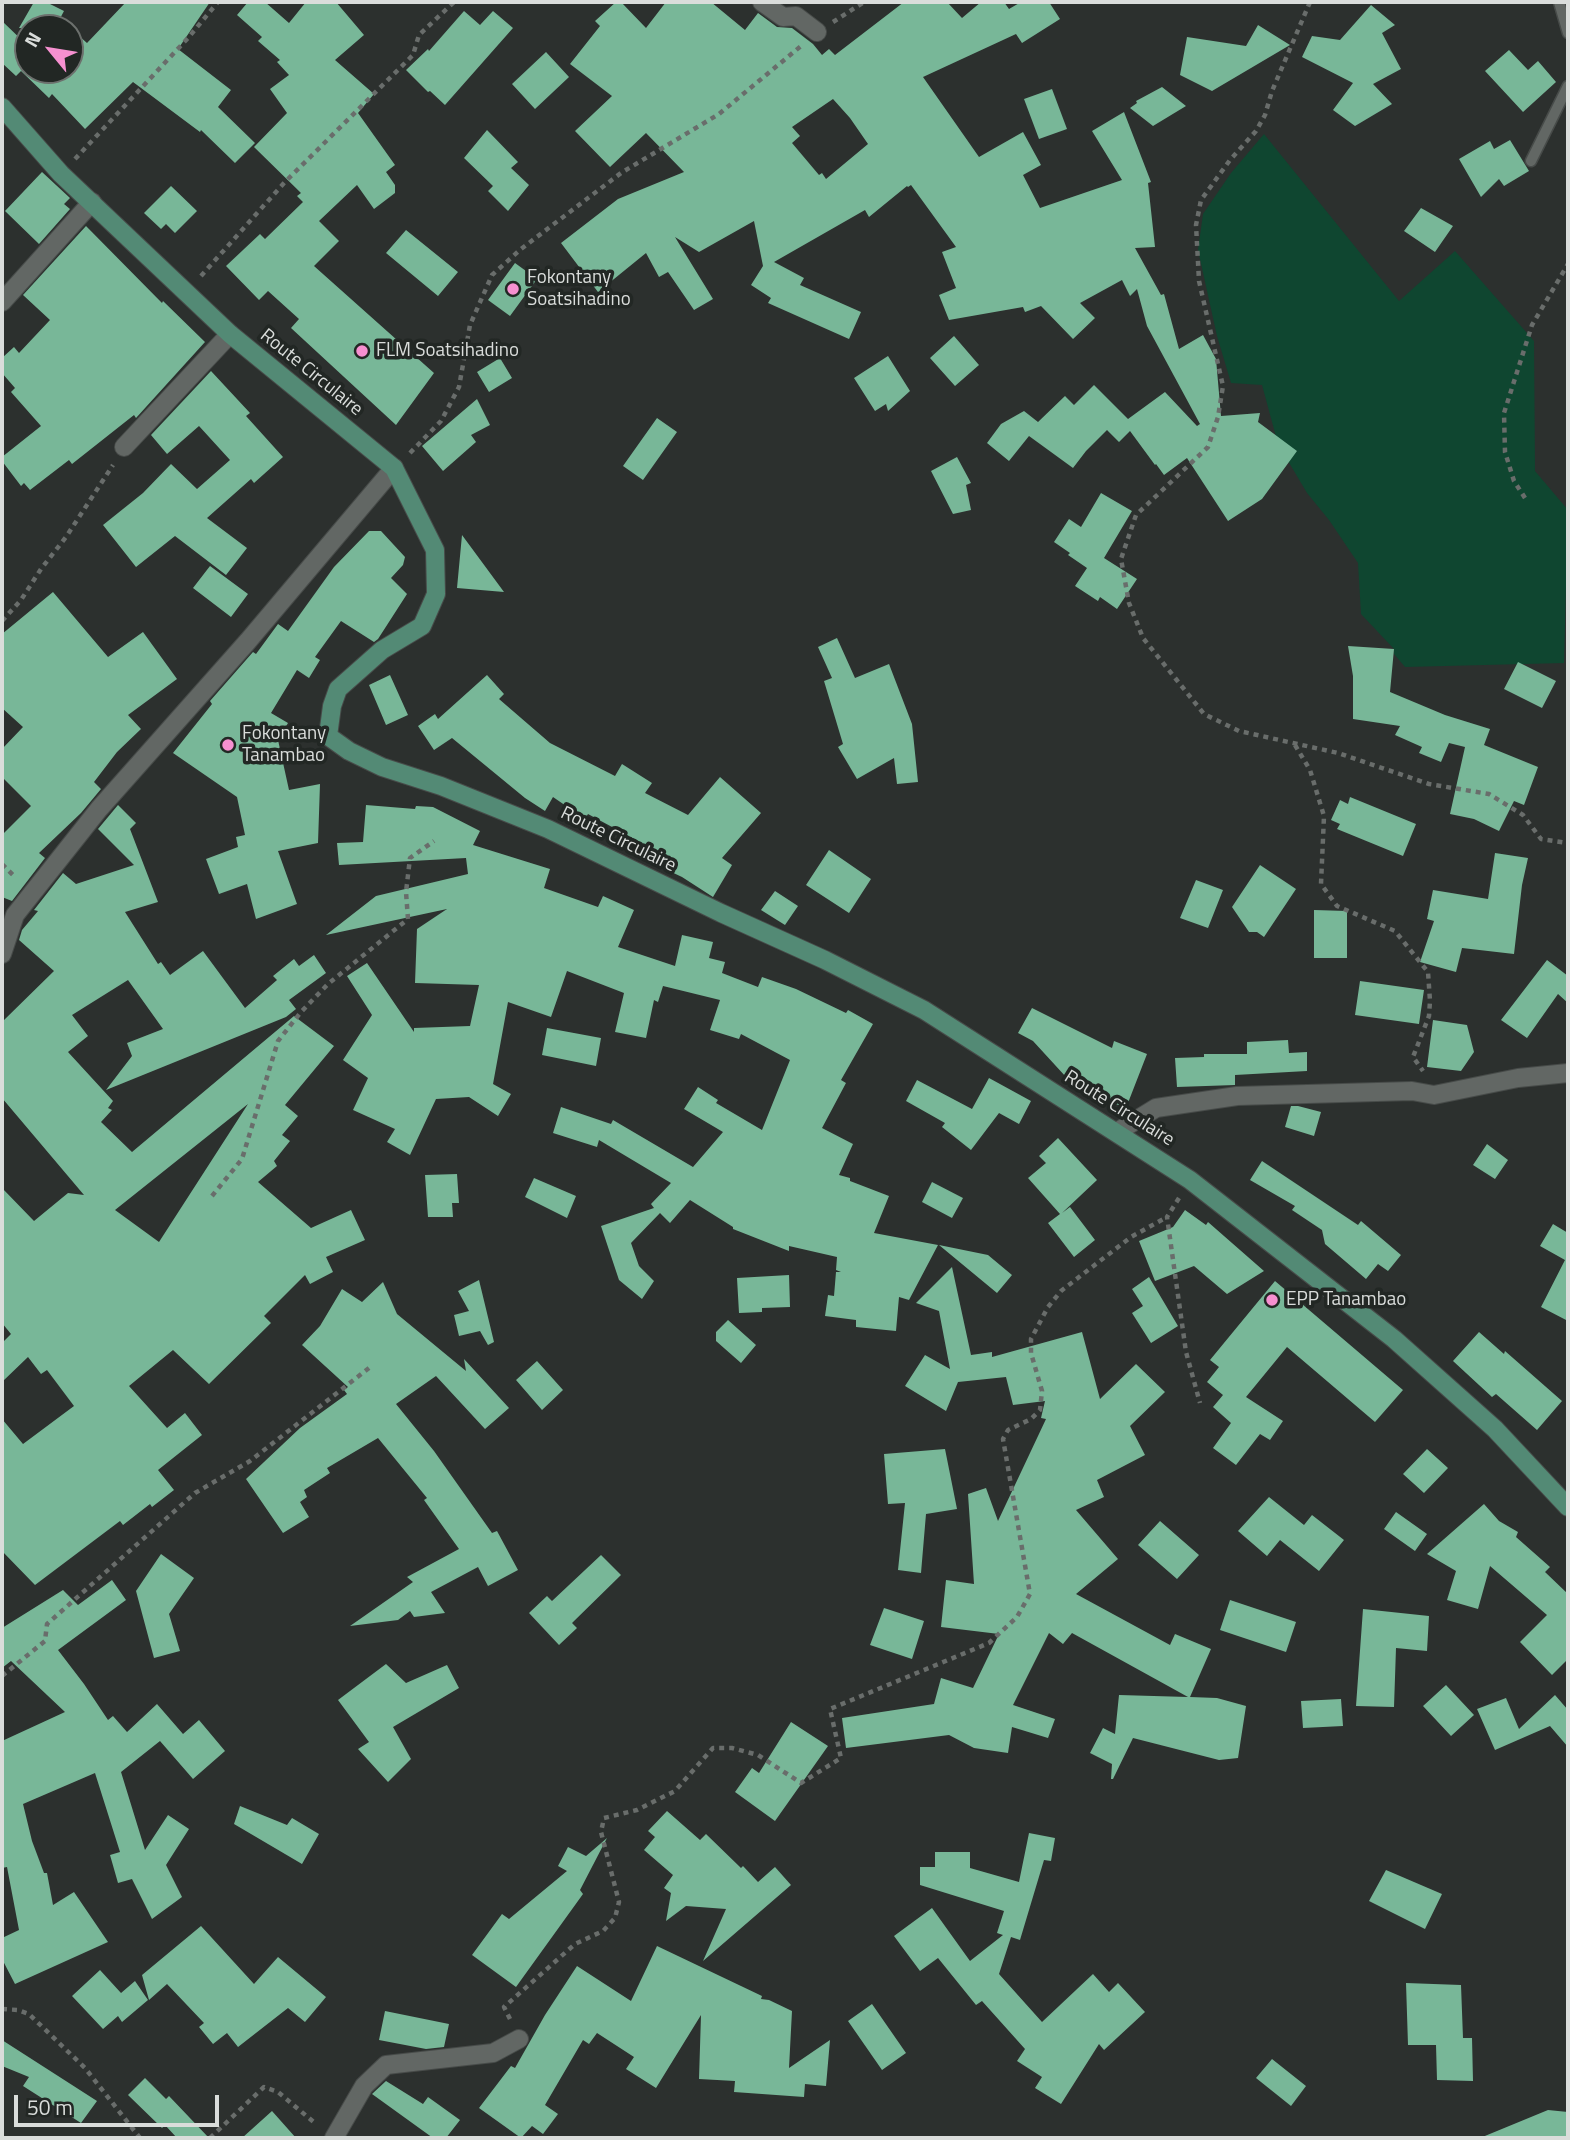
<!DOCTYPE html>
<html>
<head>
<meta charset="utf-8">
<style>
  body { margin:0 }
  #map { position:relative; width:1570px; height:2140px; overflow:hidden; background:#2c302e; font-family:"Titillium Web",sans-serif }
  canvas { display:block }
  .frame { position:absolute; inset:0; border:4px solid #dadddb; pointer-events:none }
  .north { position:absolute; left:14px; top:14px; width:70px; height:70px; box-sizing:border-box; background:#222724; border:2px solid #6c706d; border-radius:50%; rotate:300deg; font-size:19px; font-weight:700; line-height:28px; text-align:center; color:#dadddb }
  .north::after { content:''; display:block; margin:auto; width:24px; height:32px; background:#f690d0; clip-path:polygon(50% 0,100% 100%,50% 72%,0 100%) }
  .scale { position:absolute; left:14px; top:2095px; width:205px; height:32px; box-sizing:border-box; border:4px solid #dadddb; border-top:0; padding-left:9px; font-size:21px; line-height:24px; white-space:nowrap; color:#dadddb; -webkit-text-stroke:5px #222724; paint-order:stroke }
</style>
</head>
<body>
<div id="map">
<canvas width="1570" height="2140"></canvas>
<div class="frame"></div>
<div class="north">N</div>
<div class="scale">50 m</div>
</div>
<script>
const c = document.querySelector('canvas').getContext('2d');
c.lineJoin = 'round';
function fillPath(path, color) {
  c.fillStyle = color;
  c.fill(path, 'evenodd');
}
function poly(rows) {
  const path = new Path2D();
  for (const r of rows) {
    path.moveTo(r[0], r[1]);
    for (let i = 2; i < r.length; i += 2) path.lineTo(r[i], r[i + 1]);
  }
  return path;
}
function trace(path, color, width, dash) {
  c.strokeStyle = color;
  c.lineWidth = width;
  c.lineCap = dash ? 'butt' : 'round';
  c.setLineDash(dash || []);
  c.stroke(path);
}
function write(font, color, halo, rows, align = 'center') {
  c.font = font + ' "Titillium Web",sans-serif';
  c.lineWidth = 7;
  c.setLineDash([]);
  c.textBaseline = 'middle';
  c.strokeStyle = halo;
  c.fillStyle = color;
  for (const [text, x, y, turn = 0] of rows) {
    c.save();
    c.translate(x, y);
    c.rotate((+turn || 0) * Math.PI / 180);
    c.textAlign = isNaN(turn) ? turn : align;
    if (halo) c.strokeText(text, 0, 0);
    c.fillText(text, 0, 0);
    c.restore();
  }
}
fillPath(poly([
  [1264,134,1399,301,1455,251,1534,341,1535,471,1568,510,1564,663,1405,667,1394,654,1394,649,1361,614,1358,563,1329,520,1307,493,1278,444,1262,385,1231,383,1217,336,1198,250,1203,214,1231,173]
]), '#0f4630');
fillPath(poly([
  [34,2,46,2,64,11,55,28,19,28],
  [126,2,210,2,178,49,231,90,218,107,255,143,235,163,201,130,200,132,133,82,85,129,52,94,49,98,21,71,16,76,2,63,2,21,28,46,28,64,22,70,70,70,70,28,87,43],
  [248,2,265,2,289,23,306,2,336,2,364,35,335,60,374,94,358,113,395,165,386,172,395,185,395,193,374,209,357,185,319,221,339,241,314,266,434,373,396,425,291,328,299,319,268,291,259,300,226,266,260,234,265,239,303,202,297,196,301,193,254,147,287,113,270,89,289,75,277,62,280,60,258,41,262,37,237,15],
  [616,2,621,2,646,28,666,2,711,2,745,30,758,13,777,27,792,28,813,44,822,55,829,49,835,55,904,2,947,2,962,18,981,2,1004,2,1009,9,1021,2,1049,2,1060,19,1022,43,1016,34,923,77,979,157,1023,132,1041,165,1023,175,1040,208,1122,180,1092,131,1124,112,1151,182,1148,183,1155,247,1135,248,1161,295,1164,294,1179,349,1203,335,1216,359,1221,416,1260,413,1258,422,1297,451,1262,499,1228,521,1187,458,1164,475,1156,464,1155,465,1130,431,1119,442,1107,430,1086,451,1073,468,1029,436,1009,461,987,443,1001,424,1024,411,1038,422,1065,396,1074,405,1094,385,1128,419,1165,392,1197,426,1200,424,1147,326,1137,289,1130,296,1122,280,1080,303,1095,318,1073,339,1041,306,1025,312,1023,307,949,320,939,295,956,288,942,252,956,247,911,185,908,187,907,186,869,217,865,210,774,262,804,278,800,285,861,312,849,339,768,303,771,298,751,285,763,266,754,221,699,252,675,237,713,299,694,310,668,272,659,277,646,253,598,292,561,243,618,199,684,172,646,133,610,167,575,131,612,96,570,64,600,26,595,21],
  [833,99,850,118,868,144,826,179,822,173,819,175,792,143,800,136,792,127],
  [1371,5,1395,25,1382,33,1401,69,1373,84,1392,104,1355,126,1333,110,1353,83,1302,57,1312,36,1340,40],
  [464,11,480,25,493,11,513,28,445,105,430,91,428,92,406,70,428,49,429,51],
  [1258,25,1290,45,1212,91,1180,75,1187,37,1246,46],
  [1509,50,1528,70,1538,61,1556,82,1523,112,1485,71],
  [546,52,569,77,535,109,512,84],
  [1162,87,1186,106,1153,126,1130,108,1137,103,1136,101],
  [1052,89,1067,129,1039,139,1024,99],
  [487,130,518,162,511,168,529,185,508,211,488,191,493,186,464,158],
  [1510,140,1529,171,1504,186,1499,179,1481,197,1459,159,1490,141,1494,149],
  [42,172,70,198,64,204,70,209,39,244,5,211],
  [171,186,197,211,175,233,166,224,161,229,144,213],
  [1421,208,1453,226,1435,252,1404,231],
  [86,226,162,303,163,301,205,342,136,418,134,415,72,464,69,460,30,490,24,483,21,486,2,461,2,457,41,426,11,392,15,388,2,373,2,358,14,347,19,353,50,320,23,295],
  [406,230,458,272,438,296,386,253],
  [515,263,537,279,510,316,488,300],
  [954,336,979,365,955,386,930,358],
  [888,356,910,391,888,411,886,404,875,411,854,378],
  [500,358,512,378,489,392,477,372],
  [211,371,250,413,246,416,283,457,254,483,251,479,207,518,247,548,226,575,175,536,136,567,103,525,143,493,171,464,197,489,230,460,199,426,167,454,151,435],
  [477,399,490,425,471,435,476,442,443,471,422,446],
  [657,418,677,432,643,480,623,466],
  [957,457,971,483,966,485,971,510,953,514,931,471],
  [1101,493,1132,511,1104,558,1137,579,1117,609,1100,597,1098,601,1075,586,1087,568,1068,555,1070,553,1054,542,1069,519,1081,527],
  [369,531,381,531,405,557,403,565,391,578,407,594,378,639,374,642,341,621,315,657,320,660,309,678,297,670,271,713,288,723,278,740,289,790,320,784,318,843,278,851,297,904,256,919,247,884,219,894,206,859,238,847,236,837,245,835,237,797,173,753,212,704,210,701,253,652,256,654,278,624,288,631,334,567],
  [462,535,504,592,457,588],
  [210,566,248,594,231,617,193,588],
  [53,592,108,657,143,632,177,679,128,715,141,729,117,752,94,782,101,789,81,813,39,853,45,858,12,901,2,897,2,835,31,806,2,777,2,749,23,727,2,708,2,634],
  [837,638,855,678,889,664,912,724,918,782,897,784,894,758,857,779,838,747,843,744,824,681,832,678,818,647],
  [1348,646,1394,649,1390,692,1445,715,1490,729,1484,745,1538,767,1524,805,1514,801,1499,831,1474,819,1450,814,1465,747,1449,743,1441,762,1419,753,1422,747,1395,735,1400,726,1353,719,1353,676],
  [1518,662,1556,681,1542,708,1504,689],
  [390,675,408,715,386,725,369,685],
  [487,675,504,694,499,699,550,743,615,776,622,764,652,783,645,793,688,815,720,777,761,813,722,858,732,865,713,897,682,877,631,853,638,841,588,814,585,819,553,797,545,811,525,798,452,738,434,750,418,726,435,714,438,719],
  [1350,797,1416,824,1403,856,1337,829,1340,824,1331,820,1340,800,1348,804],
  [118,805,136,823,130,829,158,902,125,912,158,964,161,962,170,975,203,951,245,1008,277,980,273,976,294,959,299,966,314,955,326,973,289,1000,296,1009,286,1017,106,1090,132,1056,127,1043,163,1029,128,980,72,1015,88,1036,68,1052,113,1101,108,1108,112,1110,101,1122,132,1152,294,1016,334,1046,285,1105,298,1116,282,1135,290,1141,274,1161,277,1166,258,1182,311,1228,351,1210,365,1240,326,1257,333,1272,310,1284,305,1275,264,1316,271,1323,209,1384,173,1350,129,1386,167,1428,185,1413,202,1435,158,1470,174,1490,152,1507,150,1504,123,1525,120,1521,35,1585,2,1551,2,1419,23,1444,74,1406,47,1370,41,1374,28,1357,2,1382,2,1343,11,1334,2,1323,2,1188,34,1221,68,1193,84,1195,2,1098,2,1022,54,971,19,940,22,930,38,911,34,910,63,873,76,884,134,865,98,829],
  [248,1104,159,1242,115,1210],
  [366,805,415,809,416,806,433,807,480,831,473,845,550,869,544,888,598,907,603,896,634,910,618,947,675,966,682,935,713,942,709,958,725,962,722,973,758,987,762,977,796,989,846,1013,848,1010,873,1024,841,1080,846,1083,822,1128,853,1144,839,1175,850,1178,850,1181,889,1196,874,1233,938,1245,909,1300,899,1297,896,1331,856,1327,856,1320,825,1316,828,1295,834,1296,836,1272,841,1272,836,1270,837,1257,789,1246,789,1251,733,1229,733,1227,690,1200,670,1223,660,1213,631,1243,639,1266,654,1281,642,1299,619,1280,601,1226,654,1208,651,1204,671,1183,599,1140,597,1147,553,1133,561,1107,611,1124,613,1120,693,1167,723,1132,684,1109,698,1087,718,1100,716,1103,762,1130,790,1060,741,1034,739,1039,710,1030,720,1000,663,986,658,1002,654,1000,646,1038,615,1032,624,993,567,971,551,1017,508,1002,493,1084,511,1094,498,1116,469,1097,436,1099,410,1155,387,1142,395,1129,353,1110,368,1078,343,1060,372,1015,347,976,367,963,414,1032,414,1028,470,1026,479,985,415,983,417,929,447,909,326,935,376,896,468,874,466,858,339,865,337,843,363,842],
  [829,850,871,879,849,913,806,885],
  [1495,853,1528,858,1522,885,1514,954,1462,948,1456,972,1420,962,1434,921,1427,919,1433,890,1488,899],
  [1260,865,1296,889,1264,937,1257,932,1249,932,1232,907],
  [1196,880,1223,890,1208,928,1180,918],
  [775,891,798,906,785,925,761,910],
  [1314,910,1347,911,1347,958,1314,958],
  [1547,960,1568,976,1568,1003,1558,994,1527,1038,1501,1020],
  [1360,981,1424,990,1419,1024,1355,1015],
  [1032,1008,1112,1048,1114,1041,1147,1054,1126,1108,1077,1089,1033,1041,1018,1033],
  [1433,1020,1467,1025,1474,1052,1461,1071,1427,1067],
  [547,1028,601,1038,596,1066,542,1055],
  [1288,1040,1289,1053,1307,1052,1307,1071,1235,1075,1235,1085,1177,1087,1175,1058,1204,1057,1204,1054,1247,1054,1247,1042],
  [989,1078,1031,1101,1019,1124,999,1113,971,1150,942,1127,945,1123,906,1101,917,1080,972,1109],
  [1291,1106,1298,1106,1321,1112,1314,1136,1285,1127],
  [1058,1138,1097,1180,1062,1213,1070,1207,1095,1240,1074,1257,1048,1223,1060,1214,1028,1178,1046,1163,1039,1156],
  [1487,1144,1508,1160,1495,1179,1473,1165],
  [1262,1161,1358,1225,1361,1221,1401,1255,1388,1271,1378,1264,1366,1279,1325,1244,1322,1230,1292,1210,1295,1206,1250,1180],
  [457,1174,459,1203,452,1203,453,1217,428,1217,425,1175],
  [534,1178,576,1196,567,1218,525,1197],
  [932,1182,963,1198,952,1218,922,1202],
  [1185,1210,1206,1225,1208,1222,1264,1271,1227,1294,1194,1266,1155,1281,1139,1241,1173,1227],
  [1553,1224,1568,1233,1568,1321,1541,1307,1565,1260,1540,1246],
  [939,1245,988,1255,1012,1275,997,1293],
  [952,1267,971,1355,992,1352,992,1357,1082,1332,1100,1399,1136,1364,1165,1392,1130,1426,1145,1455,1097,1480,1104,1497,1076,1510,1118,1559,1076,1594,1170,1645,1175,1634,1211,1649,1190,1697,1217,1698,1246,1706,1238,1758,1219,1760,1133,1738,1113,1779,1111,1779,1112,1764,1090,1753,1103,1728,1115,1734,1119,1695,1188,1697,1072,1633,1063,1644,1049,1633,1013,1705,1055,1719,1048,1738,1012,1727,1008,1753,974,1748,949,1735,846,1748,842,1718,934,1704,941,1678,973,1688,999,1634,941,1627,946,1580,974,1584,968,1494,986,1488,998,1521,1046,1419,1041,1418,1045,1401,1013,1405,1006,1377,958,1382,946,1411,905,1386,925,1355,950,1369,939,1311,916,1303],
  [789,1275,790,1307,762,1308,762,1312,739,1313,737,1278],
  [1149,1277,1178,1326,1151,1343,1132,1313,1143,1306,1132,1289],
  [479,1280,494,1342,488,1345,480,1331,459,1336,454,1315,469,1311,458,1291],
  [1275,1281,1403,1390,1375,1422,1287,1347,1246,1397,1283,1421,1270,1440,1260,1434,1236,1465,1213,1448,1231,1423,1213,1407,1223,1395,1207,1382,1219,1367,1210,1360],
  [383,1282,397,1314,466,1371,464,1359,509,1408,485,1429,436,1376,396,1404,434,1451,492,1533,497,1531,518,1570,488,1586,478,1567,431,1592,445,1613,414,1617,410,1611,398,1620,350,1626,413,1582,407,1577,459,1549,424,1500,427,1498,378,1438,327,1468,330,1473,304,1490,307,1497,300,1502,309,1517,283,1533,246,1479,300,1428,347,1394,344,1390,348,1387,302,1345,320,1326,342,1289,362,1302],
  [728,1320,756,1345,741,1363,716,1341,716,1332],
  [1479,1332,1504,1354,1505,1351,1562,1401,1537,1430,1496,1394,1492,1397,1453,1361],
  [537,1361,563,1390,542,1410,516,1380],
  [945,1449,957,1509,926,1514,921,1573,898,1570,905,1503,888,1504,884,1454],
  [1427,1449,1448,1468,1424,1493,1403,1474],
  [1269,1497,1304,1525,1312,1515,1344,1540,1319,1571,1280,1540,1267,1556,1238,1531],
  [1484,1504,1499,1521,1518,1532,1516,1537,1550,1567,1545,1572,1568,1594,1568,1659,1552,1675,1520,1642,1547,1615,1490,1566,1478,1609,1447,1600,1456,1571,1427,1554],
  [1396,1512,1427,1534,1415,1551,1384,1529],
  [1160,1521,1199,1555,1177,1579,1138,1545],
  [161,1554,194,1578,169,1614,180,1651,154,1658,136,1591],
  [601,1555,621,1575,572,1623,577,1628,559,1645,529,1613,547,1596,552,1601],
  [112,1580,126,1600,58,1650,84,1684,108,1720,113,1716,127,1732,157,1704,183,1734,199,1720,225,1751,193,1779,160,1741,121,1772,145,1850,168,1815,189,1829,166,1865,182,1897,152,1919,132,1879,118,1883,110,1855,120,1852,95,1773,23,1804,32,1841,44,1873,47,1873,53,1905,74,1892,108,1942,15,1984,2,1959,2,1938,19,1930,7,1867,2,1868,2,1741,65,1712,11,1661,2,1668,2,1628,63,1590,78,1605],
  [1230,1600,1296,1622,1286,1652,1220,1630],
  [884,1608,924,1621,912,1659,870,1645],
  [1363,1609,1429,1616,1427,1651,1396,1648,1394,1707,1356,1706],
  [386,1664,406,1683,447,1665,459,1688,393,1727,411,1759,388,1782,358,1749,369,1742,338,1700],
  [1446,1685,1474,1715,1451,1736,1423,1706],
  [1555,1695,1568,1710,1568,1747,1550,1726,1495,1750,1477,1709,1506,1698,1519,1729],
  [1341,1699,1343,1726,1303,1728,1301,1701],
  [791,1722,828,1746,775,1821,735,1792,752,1768,759,1773],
  [240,1806,287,1825,292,1818,319,1834,302,1864,234,1824],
  [667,1811,700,1840,706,1834,741,1868,743,1866,758,1882,775,1867,791,1885,703,1961,726,1909,686,1906,666,1921,671,1893,664,1888,673,1875,644,1850,655,1837,648,1831],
  [1029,1833,1055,1838,1051,1861,1044,1860,1020,1940,1011,1937,999,1974,1042,2022,1093,1974,1109,1992,1118,1983,1145,2012,1104,2050,1099,2044,1061,2104,1035,2088,1042,2077,1017,2061,1025,2049,982,2001,976,2005,938,1958,920,1971,894,1936,932,1908,970,1961,1003,1935,997,1933,1004,1911,920,1885,920,1867,935,1867,935,1852,970,1852,970,1868,1019,1882],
  [607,1838,580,1890,583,1894,516,1987,472,1955,502,1914,509,1919,567,1871,558,1866,568,1847,586,1856],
  [1386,1870,1442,1894,1425,1929,1369,1901],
  [201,1926,254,1984,278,1957,326,1997,305,2022,288,2008,238,2047,227,2033,213,2044,199,2027,204,2023,167,1984,149,2000,142,1975],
  [657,1946,762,1996,761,1999,769,2000,792,2011,789,2068,830,2040,826,2086,805,2084,804,2097,734,2092,735,2081,699,2079,701,2015,656,2088,626,2069,634,2057,597,2033,589,2044,583,2040,545,2105,558,2114,543,2134,532,2126,521,2138,479,2108,511,2066,515,2068,545,2015,577,1966,631,2001],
  [100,1970,121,1993,135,1981,148,2000,122,2022,118,2016,103,2029,72,1996],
  [1406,1983,1461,1985,1463,2038,1472,2038,1473,2081,1437,2080,1436,2045,1408,2045],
  [872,2004,906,2053,882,2070,848,2021],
  [385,2011,449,2024,444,2047,426,2049,379,2040],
  [2,2040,97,2101,81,2123,23,2086,29,2077,2,2066],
  [1272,2059,1306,2086,1291,2106,1256,2078],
  [145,2078,166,2099,169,2096,209,2138,177,2138,165,2125,162,2128,128,2095],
  [386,2081,423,2104,428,2097,460,2120,446,2138,433,2138,372,2094],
  [1548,2110,1568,2112,1568,2138,1480,2138],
  [272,2111,296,2138,242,2138]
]), '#78b798');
const lane = poly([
  [1559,2,1568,33],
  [1531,161,1568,86]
]);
const street = poly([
  [762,2,783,17,796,16,817,32],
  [2,302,92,202],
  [124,447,230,334],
  [2,954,15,915,99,809,248,641,394,468],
  [1117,1132,1156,1108,1237,1096,1412,1091,1434,1095,1518,1078,1568,1073],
  [334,2138,364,2086,386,2065,493,2053,519,2039]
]);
const secondary = poly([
  [2,107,61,174,230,334,394,468,435,550,436,594,422,626,382,650,338,689,332,706,328,736,349,751,382,767,441,786,548,829,721,913,825,960,924,1010,1190,1180,1394,1339,1495,1429,1568,1507]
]);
trace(lane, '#474b49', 13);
trace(street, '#474b49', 20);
trace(secondary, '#474b49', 20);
trace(poly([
  [1310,2,1272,91,1265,115,1256,131,1230,160,1201,200,1196,225,1199,281,1223,386,1218,417,1208,447,1136,515,1121,559,1129,603,1143,638,1204,714,1239,731,1338,753,1429,784,1489,794,1523,815,1541,839,1568,843],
  [833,22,864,2],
  [75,159,188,38,218,2],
  [201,276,284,183,413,55,419,35,454,2],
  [410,453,441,421,459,387,470,325,492,275,521,249,621,173,719,114,801,46],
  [1525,498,1514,481,1505,452,1504,413,1532,325,1568,264],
  [2,621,21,600,41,569,66,537,113,465],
  [1295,745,1310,770,1324,816,1321,884,1337,906,1395,931,1428,972,1430,1001,1429,1016,1413,1057,1423,1071],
  [2,864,16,878],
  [212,1196,242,1159,278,1041,301,1012,328,984,408,919,406,892,410,858,434,841],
  [1179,1198,1167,1217,1186,1352,1200,1403],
  [2,1676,45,1641,47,1624,195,1493,250,1461,369,1368],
  [2,2009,18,2010,29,2014,85,2068,140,2138],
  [510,2019,504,2007,575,1944,603,1931,615,1918,619,1902,601,1832,604,1818,637,1810,675,1791,713,1748,732,1748,758,1755,801,1783,841,1758,830,1709,989,1643,1017,1617,1030,1594,1003,1439,1008,1430,1031,1419,1040,1410,1042,1391,1031,1353,1031,1339,1048,1307,1061,1291,1131,1237,1167,1217],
  [210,2138,264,2087,278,2092,316,2124]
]), '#696d6b', 4.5, [5, 5]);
trace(lane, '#626764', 10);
trace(street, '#626764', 18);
trace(secondary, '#538a75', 18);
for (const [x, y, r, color] of [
  [513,289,7,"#f690d0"],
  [362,351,7,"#f690d0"],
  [228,745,7,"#f690d0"],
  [1272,1300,7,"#f690d0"]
]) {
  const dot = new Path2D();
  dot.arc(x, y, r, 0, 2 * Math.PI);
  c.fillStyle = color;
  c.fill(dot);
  trace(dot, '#222724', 2.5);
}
write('19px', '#dadddb', '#222724', [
  ["Fokontany",527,278],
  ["Soatsihadino",527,300],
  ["FLM Soatsihadino",376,351],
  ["Fokontany",242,734],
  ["Tanambao",242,756],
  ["EPP Tanambao",1286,1300]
], 'left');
write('19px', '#dadddb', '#222724', [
  ["Route Circulaire",311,373,39],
  ["Route Circulaire",618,840,26],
  ["Route Circulaire",1119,1109,32]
]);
</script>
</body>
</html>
